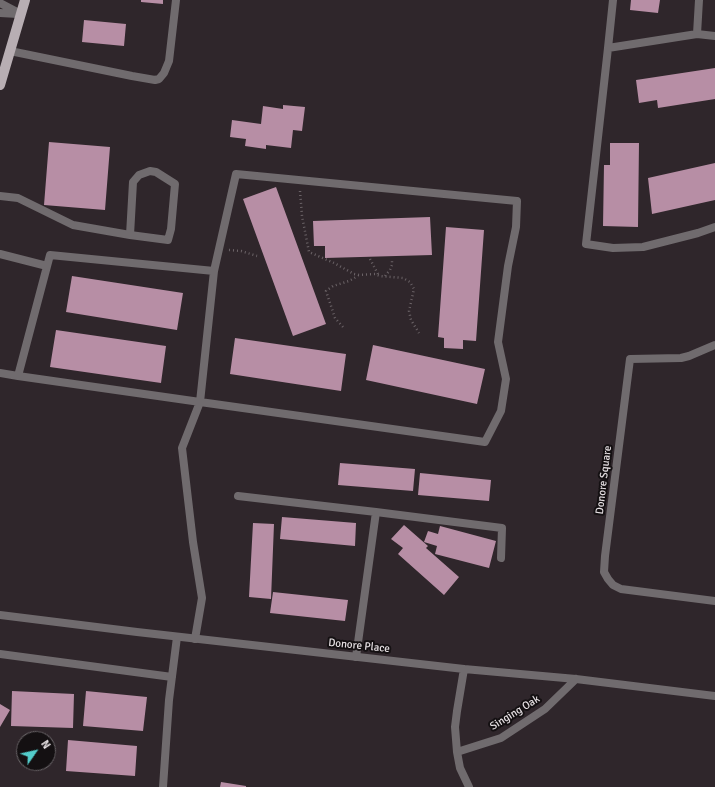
<!DOCTYPE html>
<html>
<head>
<meta charset="utf-8">
<style>
  body { margin:0 }
  #map { position:relative; width:715px; height:787px; overflow:hidden; background:#2f262b; font-family:Signika,sans-serif }
  canvas { display:block }
  .north { position:absolute; left:16px; top:731px; width:40px; height:40px; box-sizing:border-box; background:#141012; border:1px solid #686366; border-radius:50%; rotate:56deg; font-size:11px; font-weight:700; line-height:16px; text-align:center; color:#e6e0e3 }
  .north::after { content:''; display:block; margin:auto; width:14px; height:18px; background:#53cdcb; clip-path:polygon(50% 0,100% 100%,50% 72%,0 100%) }
</style>
</head>
<body>
<div id="map">
<canvas width="715" height="787"></canvas>
<div class="north">N</div>
</div>
<script>
const c = document.querySelector('canvas').getContext('2d');
c.lineJoin = 'round';
function fillPath(path, color) {
  c.fillStyle = color;
  c.fill(path, 'evenodd');
}
function poly(rows) {
  const path = new Path2D();
  for (const r of rows) {
    path.moveTo(r[0], r[1]);
    for (let i = 2; i < r.length; i += 2) path.lineTo(r[i], r[i + 1]);
  }
  return path;
}
function trace(path, color, width, dash) {
  c.strokeStyle = color;
  c.lineWidth = width;
  c.lineCap = dash ? 'butt' : 'round';
  c.setLineDash(dash || []);
  c.stroke(path);
}
function write(font, color, halo, rows, align = 'center') {
  c.font = font + ' Signika,sans-serif';
  c.lineWidth = 4;
  c.setLineDash([]);
  c.textBaseline = 'middle';
  c.strokeStyle = halo;
  c.fillStyle = color;
  for (const [text, x, y, turn = 0] of rows) {
    c.save();
    c.translate(x, y);
    c.rotate((+turn || 0) * Math.PI / 180);
    c.textAlign = isNaN(turn) ? turn : align;
    if (halo) c.strokeText(text, 0, 0);
    c.fillText(text, 0, 0);
    c.restore();
  }
}
fillPath(poly([
  [141,0,163,0,163,4,141,2],
  [631,0,660,0,658,13,630,10],
  [84,20,126,24,124,46,82,42],
  [715,68,715,99,658,108,657,100,639,103,636,80],
  [283,105,305,107,302,131,293,130,291,148,266,145,266,149,245,146,246,139,230,137,232,120,261,124,263,106,283,109],
  [49,142,110,147,105,210,44,205],
  [610,143,639,143,638,227,603,226,604,165,610,165],
  [715,163,715,200,652,214,648,178],
  [276,187,326,324,293,336,243,199],
  [430,217,432,255,325,258,325,246,314,246,313,221],
  [446,227,484,230,476,341,463,340,463,349,444,348,444,338,438,337],
  [72,276,183,293,177,330,66,312],
  [56,330,166,346,161,383,50,367],
  [235,338,346,354,341,391,230,374],
  [373,345,485,369,477,404,366,380],
  [340,463,415,469,413,491,338,485],
  [420,473,491,480,489,501,418,495],
  [282,517,356,523,355,546,280,539],
  [253,523,274,524,271,599,249,597],
  [404,525,428,546,426,548,459,577,444,595,398,554,403,548,391,539],
  [440,526,496,541,489,568,435,554,437,546,424,542,428,531,438,534],
  [273,592,348,600,345,621,270,613],
  [12,691,74,694,73,728,11,726],
  [86,691,147,697,143,731,83,726],
  [0,704,10,710,0,727],
  [68,740,137,746,135,776,66,771],
  [221,782,246,786,246,787,220,787]
]), '#b78ea5');
trace(poly([
  [300,191,302,216,309,252,334,263,354,274,359,275,375,274,380,276,403,278,410,282,414,289,409,311,411,320,419,333],
  [229,250,241,251,257,256],
  [370,259,379,276],
  [385,276,390,270,392,265,392,260],
  [343,327,335,318,326,291,333,286,349,281,358,276]
]), '#6b6367', 2.5, [1, 3]);
trace(poly([
  [613,0,608,48,697,34,699,0],
  [0,3,21,14],
  [0,13,18,14],
  [697,34,715,36],
  [608,48,586,244,613,248,643,247,698,233,715,227],
  [10,51,132,76,155,80,159,79,164,73,169,61,176,0],
  [0,196,18,198,73,225,130,235,168,240,171,229,175,184,156,172,150,171,139,175,133,182,130,235],
  [0,254,47,266],
  [0,373,18,376,200,402,485,442,501,411,506,379,498,342,508,266,516,227,517,201,236,174,214,271,50,255,18,376],
  [238,496,376,512],
  [195,639,202,598,193,542,182,448,200,402,214,271],
  [0,654,172,677],
  [356,657,376,512,502,528,501,558],
  [163,787,169,700,177,637]
]), '#706b6e', 8);
trace(poly([
  [715,345,689,356,681,358,630,359,605,556,604,572,608,579,613,585,621,589,715,601],
  [0,615,137,632,464,669,576,679,715,696],
  [464,669,457,711,455,727,457,752,460,768,469,787],
  [457,752,501,738,545,709,576,679]
]), '#706b6e', 8);
trace(poly([
  [0,85,25,0]
]), '#b8aeb3', 10);
write('11px', '#e6e0e3', '#141012', [
  ["Donore Square",604,480,-83],
  ["Donore Place",359,646,6],
  ["Singing Oak",515,713,-32]
]);
</script>
</body>
</html>
